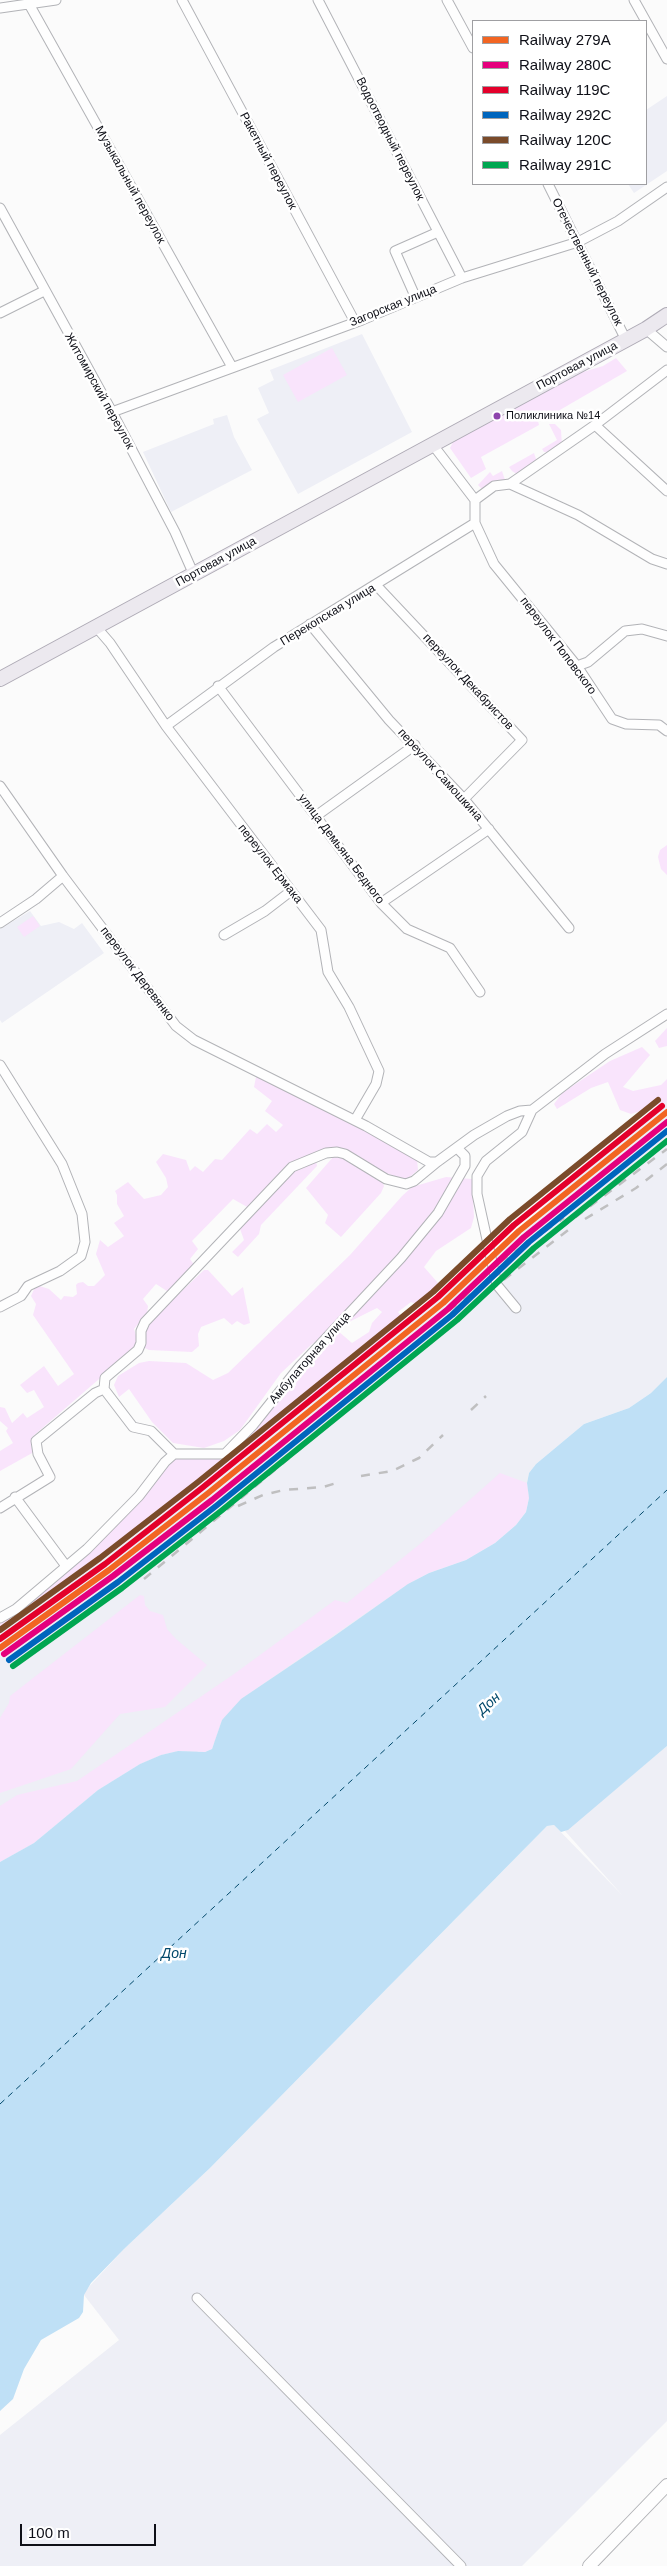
<!DOCTYPE html>
<html>
<head>
<meta charset="utf-8">
<style>
  body { margin:0 }
  #map { position:relative; width:667px; height:2566px; overflow:hidden; background:#fbfbfb; font-family:Helvetica,sans-serif }
  canvas { display:block }
  .legend { position:absolute; left:472px; top:20px; width:175px; height:165px; box-sizing:border-box; background:#fff; border:1px solid #9f9fa2; margin:0; padding:6px 9px; list-style:none; font-size:15px; color:#0e0f17 }
  .legend li { display:flex; align-items:center; gap:10px; height:25px }
  .legend b { width:25px; border:1px solid #9f9fa2 }
  .scale { position:absolute; left:20px; top:2524px; width:136px; height:22px; box-sizing:border-box; border:2px solid #0e0f17; border-top:0; padding-left:6px; font-size:15px; line-height:18px; white-space:nowrap; color:#0e0f17; -webkit-text-stroke:4px #fff; paint-order:stroke }
</style>
</head>
<body>
<div id="map">
<canvas width="667" height="2566"></canvas>
<ul class="legend">
<li><b style="height:6px;background:#f26522"></b>Railway 279А</li>
<li><b style="height:6px;background:#e5007d"></b>Railway 280С</li>
<li><b style="height:6px;background:#e4002b"></b>Railway 119С</li>
<li><b style="height:6px;background:#0065bd"></b>Railway 292С</li>
<li><b style="height:6px;background:#7a4b2a"></b>Railway 120С</li>
<li><b style="height:6px;background:#00a651"></b>Railway 291С</li>
</ul>
<div class="scale">100 m</div>
</div>
<script>
const c = document.querySelector('canvas').getContext('2d');
c.lineJoin = 'round';
function fillPath(path, color) {
  c.fillStyle = color;
  c.fill(path, 'evenodd');
}
function poly(rows) {
  const path = new Path2D();
  for (const r of rows) {
    path.moveTo(r[0], r[1]);
    for (let i = 2; i < r.length; i += 2) path.lineTo(r[i], r[i + 1]);
  }
  return path;
}
function trace(path, color, width, dash) {
  c.strokeStyle = color;
  c.lineWidth = width;
  c.lineCap = dash ? 'butt' : 'round';
  c.setLineDash(dash || []);
  c.stroke(path);
}
function write(font, color, halo, rows, align = 'center') {
  c.font = font + ' Helvetica,sans-serif';
  c.lineWidth = 5;
  c.setLineDash([]);
  c.textBaseline = 'middle';
  c.strokeStyle = halo;
  c.fillStyle = color;
  for (const [text, x, y, turn = 0] of rows) {
    c.save();
    c.translate(x, y);
    c.rotate((+turn || 0) * Math.PI / 180);
    c.textAlign = isNaN(turn) ? turn : align;
    if (halo) c.strokeText(text, 0, 0);
    c.fillText(text, 0, 0);
    c.restore();
  }
}
fillPath(poly([
  [667,96,667,171,634,193,628,184,646,184,646,110],
  [362,334,412,432,298,494,257,419,269,413,258,388,274,380,270,370],
  [227,415,234,437,252,470,171,512,143,452,214,424,213,419],
  [30,911,41,926,59,922,74,929,82,923,104,953,2,1023,0,1020,0,929],
  [667,1101,667,1377,651,1393,629,1408,584,1424,536,1464,529,1473,527,1483,529,1498,222,1720,215,1742,195,1753,178,1751,161,1755,140,1764,98,1790,34,1843,0,1862,0,1631,74,1581,252,1446,490,1254,601,1156],
  [667,1746,667,2421,522,2566,0,2566,0,2435,119,2340,84,2295,86,2290,124,2249,210,2168,547,1826,554,1825,623,1896,565,1831]
]), '#eeeff6');
fillPath(poly([
  [332,348,347,375,298,402,283,375],
  [616,358,627,371,553,414,537,417,539,425,481,457,486,469,471,478,450,448,453,442,583,372,603,366],
  [549,424,555,424,561,430,562,446,551,452,544,452,542,449,557,440],
  [534,453,537,462,518,475,512,471,509,467],
  [502,471,506,483,484,491,478,485,490,472,493,476],
  [667,845,667,875,661,869,658,857,660,850],
  [33,916,40,926,24,937,17,927],
  [667,1028,667,1046,659,1048,655,1041],
  [642,1047,650,1055,623,1087,633,1091,661,1085,667,1079,667,1101,665,1103,631,1114,620,1110,608,1082,591,1088,557,1109,554,1104,562,1093,610,1061],
  [259,1075,353,1123,417,1159,418,1170,406,1180,372,1168,347,1152,313,1155,249,1208,233,1199,192,1241,198,1249,190,1259,195,1266,170,1293,156,1284,143,1299,148,1306,147,1313,134,1329,138,1343,135,1348,32,1437,31,1446,34,1452,0,1471,0,1451,13,1443,6,1431,8,1428,0,1421,0,1407,5,1408,12,1423,23,1413,27,1418,44,1407,34,1390,27,1393,20,1385,44,1366,58,1386,74,1374,33,1315,36,1304,31,1296,36,1285,49,1289,61,1300,64,1296,73,1297,77,1294,76,1285,78,1283,83,1282,88,1286,94,1286,105,1275,96,1254,100,1240,108,1247,124,1236,114,1223,124,1216,117,1204,117,1195,115,1191,128,1182,144,1199,161,1195,168,1187,166,1178,156,1162,163,1154,186,1160,190,1171,195,1166,203,1172,215,1159,222,1160,250,1129,257,1134,267,1124,276,1132,283,1125,265,1111,272,1101,254,1087,256,1077],
  [334,1156,343,1158,382,1182,384,1186,381,1193,341,1237,325,1223,328,1215,306,1188],
  [316,1161,317,1166,261,1225,259,1234,238,1257,232,1252,244,1240,240,1229,293,1171],
  [446,1177,472,1179,474,1217,471,1228,436,1251,424,1267,438,1283,427,1296,416,1304,411,1302,398,1312,406,1322,252,1446,74,1581,0,1631,0,1618,87,1549,174,1454,225,1454,282,1388,296,1386,297,1374,338,1331,352,1343,369,1332,372,1323,382,1312,377,1308,335,1329,312,1344,281,1373,240,1430,224,1441,204,1448,173,1443,152,1422,129,1389,119,1397,114,1385,118,1376,139,1363,149,1361,186,1363,213,1380,228,1373,350,1255,402,1196,412,1187],
  [204,1270,208,1270,232,1296,243,1287,250,1323,244,1325,237,1321,232,1325,224,1318,201,1327,198,1334,199,1346,192,1352,149,1350,143,1347,144,1331,148,1323],
  [500,1473,527,1483,529,1498,526,1512,516,1525,495,1543,466,1560,429,1573,408,1584,241,1699,222,1720,212,1749,205,1752,178,1751,161,1755,140,1764,98,1790,34,1843,0,1862,0,1806,17,1795,77,1781,234,1674,335,1600,347,1603,421,1543],
  [140,1595,144,1596,145,1605,150,1611,163,1615,167,1629,176,1639,207,1665,165,1707,120,1714,71,1769,0,1793,0,1718,9,1703,10,1696]
]), '#f9e4fc');
fillPath(poly([
  [667,1377,667,1746,568,1830,561,1832,554,1825,547,1826,210,2168,124,2249,91,2283,84,2295,83,2312,79,2318,41,2340,24,2369,13,2399,0,2411,0,1862,34,1843,98,1790,140,1764,161,1755,178,1751,205,1752,212,1749,222,1720,241,1699,333,1637,408,1584,429,1573,466,1560,495,1543,516,1525,526,1512,529,1498,527,1483,529,1473,536,1464,584,1424,629,1408,651,1393]
]), '#bfe0f6');
trace(poly([
  [0,2104,667,1490]
]), '#02496b', 1, [6, 5]);
const minor = poly([
  [182,0,355,322],
  [318,0,462,278],
  [447,0,473,48],
  [634,0,667,59],
  [29,4,232,367],
  [0,8,56,0],
  [548,184,626,340],
  [0,208,112,412,175,532,194,575],
  [415,296,395,251,438,232],
  [0,313,44,291],
  [646,329,667,347],
  [112,412,362,320,462,278,578,242,618,221,667,187],
  [595,425,667,491],
  [433,445,475,500],
  [510,484,578,515,652,559,667,564],
  [475,500,494,486,510,484,595,425,667,370],
  [475,523,494,564,577,666,612,719,626,724,659,725,667,731],
  [377,586,522,740,464,799],
  [310,624,389,720,464,799,569,928],
  [97,628,110,643,166,726,321,930,328,972,349,1007,379,1071,376,1084,355,1120],
  [577,666,588,662,625,631,642,629,667,636],
  [218,686,381,903,407,929,450,948,480,992],
  [166,726,274,647,475,523,475,500],
  [0,786,63,876,176,1026,194,1040,366,1126,429,1162,437,1162,474,1135,507,1116,520,1111,532,1110,605,1054,667,1014],
  [316,816,415,745],
  [381,903,489,829],
  [0,923,36,899,63,876],
  [224,935,265,911,291,891],
  [0,1065,62,1164,82,1214,85,1242,81,1256,60,1271,28,1286,21,1296,0,1307],
  [516,1308,497,1285,477,1194,477,1176,486,1161,522,1132,532,1110],
  [104,1389,105,1378,138,1350,141,1343,141,1331,145,1322,292,1167,326,1153,337,1152,345,1154,386,1179,406,1184,414,1181,437,1162],
  [15,1497,66,1566],
  [0,1508,50,1477,38,1454,36,1441,95,1393,104,1389,133,1427,151,1431,174,1454],
  [0,1618,16,1609,87,1549,139,1496,165,1462,174,1454,225,1454,253,1425,300,1366,401,1258,438,1213,465,1166,465,1156,457,1148],
  [197,2298,461,2566]
]);
const secondary = poly([
  [589,2566,667,2485]
]);
const primary = poly([
  [0,679,646,329,667,315]
]);
trace(minor, '#b2b3b7', 11);
trace(secondary, '#b2b3b7', 14);
trace(primary, '#aeaab5', 16);
trace(minor, '#fefefe', 9);
trace(secondary, '#fefefe', 12);
trace(primary, '#ece9ef', 14);
trace(poly([
  [585,1219,636,1188,667,1164],
  [561,1228,667,1149],
  [500,1262,564,1218],
  [471,1410,486,1396],
  [266,1456,400,1346,504,1270],
  [361,1476,392,1471,419,1458,443,1435],
  [238,1506,263,1495,284,1490,323,1487,340,1482],
  [144,1579,497,1285,572,1227]
]), '#bfbfc0', 2.5, [9, 9]);
trace(poly([
  [0,1648,109,1570,207,1494,443,1303,519,1231,667,1112]
]), '#f26522', 6);
trace(poly([
  [4,1654,113,1576,212,1500,448,1309,524,1237,667,1122]
]), '#e5007d', 6);
trace(poly([
  [0,1639,105,1564,202,1488,438,1297,514,1225,662,1106]
]), '#e4002b', 6);
trace(poly([
  [9,1660,118,1582,216,1506,452,1315,529,1242,667,1131]
]), '#0065bd', 6);
trace(poly([
  [0,1630,100,1558,198,1482,433,1292,510,1219,658,1100]
]), '#7a4b2a', 6);
trace(poly([
  [13,1666,122,1588,221,1511,457,1320,534,1248,667,1141]
]), '#00a651', 6);
for (const [x, y, r, color] of [
  [497,416,4.5,"#8e44ad"]
]) {
  const dot = new Path2D();
  dot.arc(x, y, r, 0, 2 * Math.PI);
  c.fillStyle = color;
  c.fill(dot);
  trace(dot, '#fff', 2);
}
write('11px', '#0e0f17', '#fff', [
  ["Поликлиника №14",506,416]
], 'left');
write('12px', '#0e0f17', '#fff', [
  ["Водоотводный переулок",390,139,63],
  ["Ракетный переулок",268,161,62],
  ["Музыкальный переулок",130,185,61],
  ["Отечественный переулок",587,262,63],
  ["Загорская улица",393,306,-22],
  ["Портовая улица",577,366,-28],
  ["Житомирский переулок",99,391,61],
  ["Портовая улица",216,562,-29],
  ["Перекопская улица",328,615,-31],
  ["переулок Поповского",558,646,53],
  ["переулок Декабристов",468,682,47],
  ["переулок Самошкина",440,775,48],
  ["улица Демьяна Бедного",341,849,53],
  ["переулок Ермака",270,864,52],
  ["переулок Деревянко",137,974,53],
  ["Амбулаторная улица",310,1358,-49]
]);
write('italic 14px', '#02496b', '#fff', [
  ["Дон",489,1704,-42],
  ["Дон",174,1954]
]);
</script>
</body>
</html>
